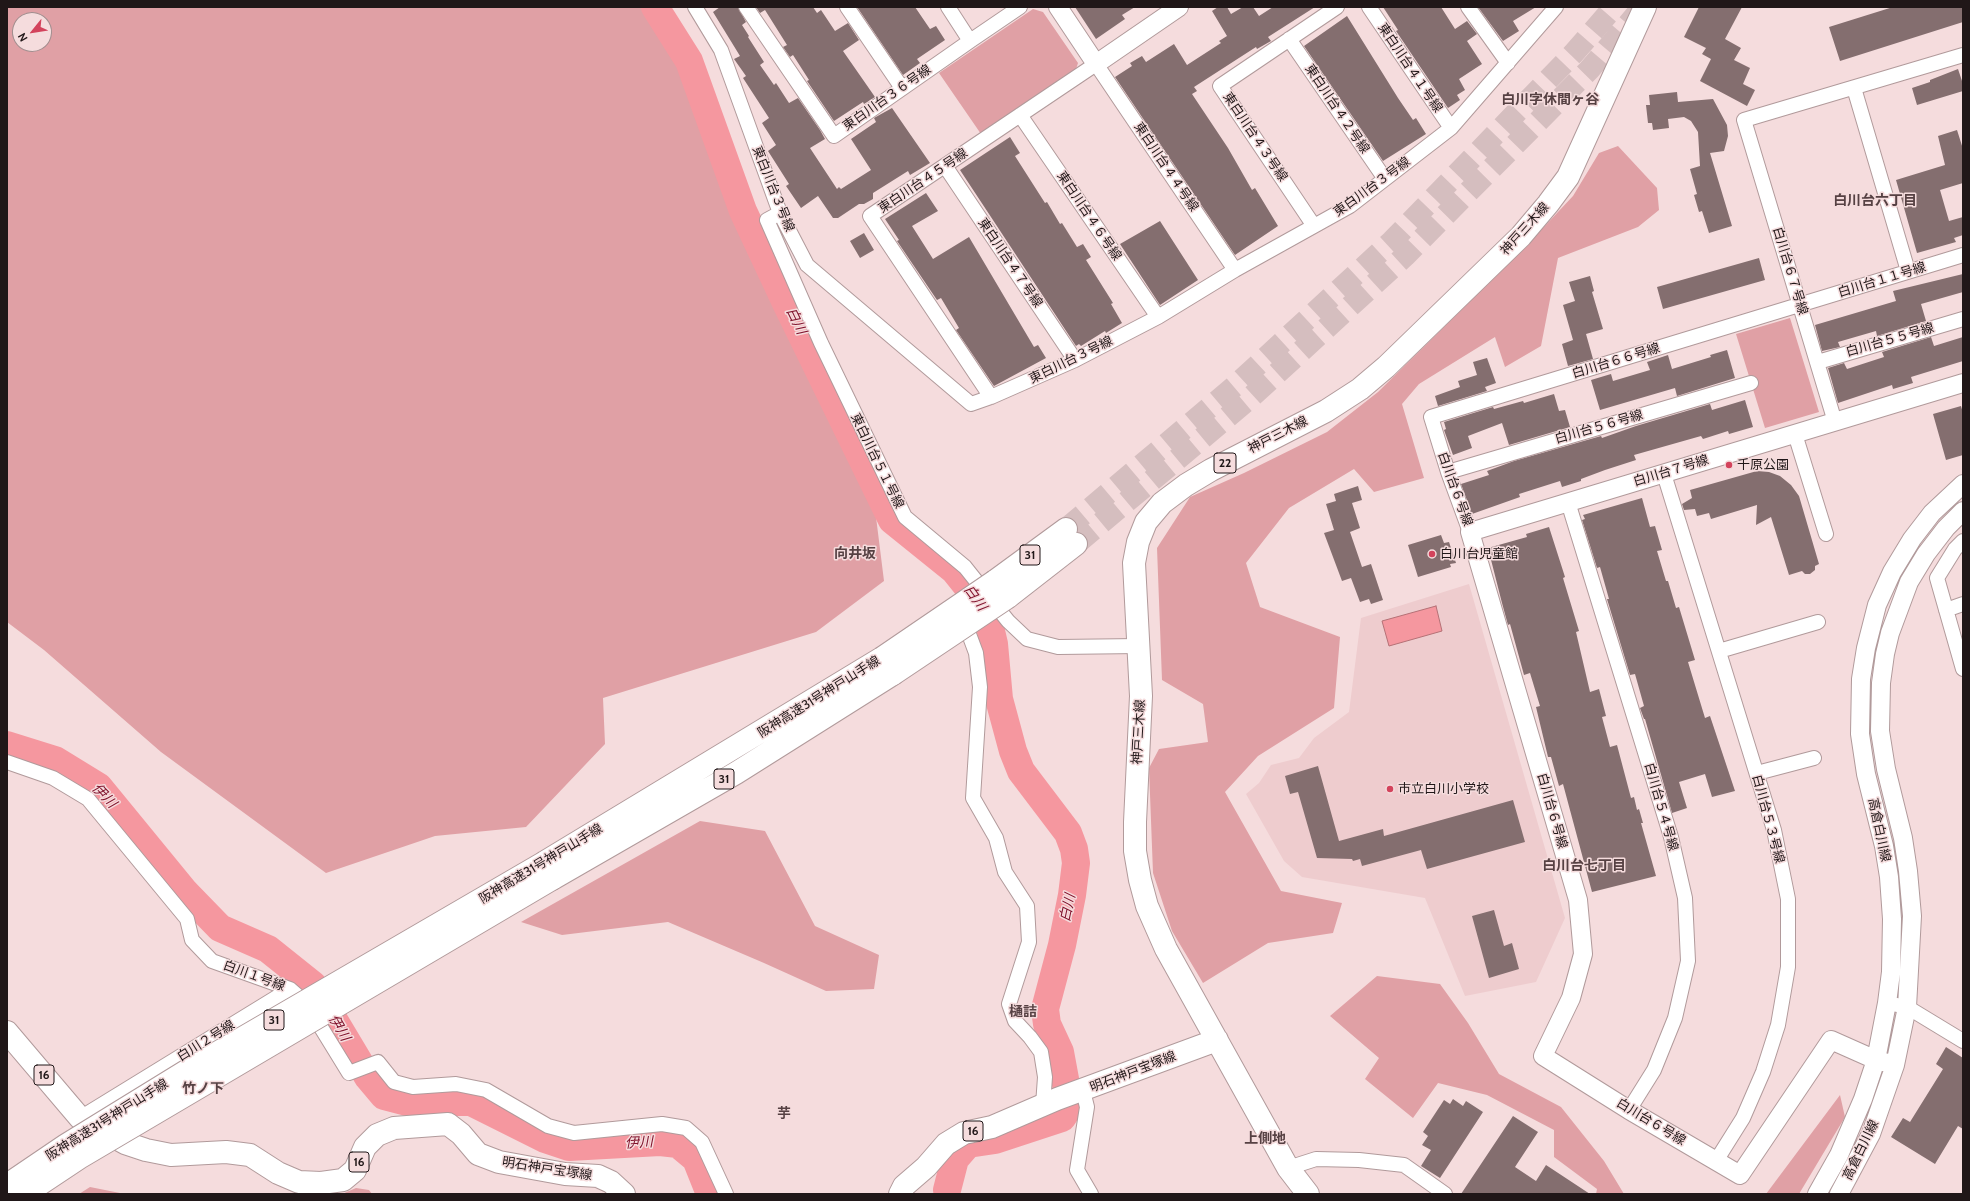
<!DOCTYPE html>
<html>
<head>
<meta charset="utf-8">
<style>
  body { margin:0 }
  #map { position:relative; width:1970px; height:1201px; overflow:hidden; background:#f5dcdd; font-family:Cabin,sans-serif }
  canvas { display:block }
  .frame { position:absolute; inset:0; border:8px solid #201718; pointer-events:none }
  .north { position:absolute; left:12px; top:12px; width:40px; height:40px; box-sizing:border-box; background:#f5dcdd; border:1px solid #a08d8e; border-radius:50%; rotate:240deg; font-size:11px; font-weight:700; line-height:16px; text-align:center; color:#201718 }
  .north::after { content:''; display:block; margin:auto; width:14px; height:18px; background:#d3435c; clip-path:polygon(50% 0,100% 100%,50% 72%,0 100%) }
</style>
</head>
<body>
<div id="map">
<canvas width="1970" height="1201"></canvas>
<div class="frame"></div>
<div class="north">N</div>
</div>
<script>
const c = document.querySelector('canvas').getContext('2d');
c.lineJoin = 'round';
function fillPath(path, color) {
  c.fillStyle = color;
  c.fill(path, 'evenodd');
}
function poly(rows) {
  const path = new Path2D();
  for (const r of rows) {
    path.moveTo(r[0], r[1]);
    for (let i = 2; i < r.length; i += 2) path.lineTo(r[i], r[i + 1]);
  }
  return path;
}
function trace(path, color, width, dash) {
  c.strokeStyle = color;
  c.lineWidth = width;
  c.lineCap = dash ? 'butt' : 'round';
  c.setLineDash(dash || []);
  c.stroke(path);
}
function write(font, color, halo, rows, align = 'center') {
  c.font = font + ' Cabin,"Noto Sans JP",sans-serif';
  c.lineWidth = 3;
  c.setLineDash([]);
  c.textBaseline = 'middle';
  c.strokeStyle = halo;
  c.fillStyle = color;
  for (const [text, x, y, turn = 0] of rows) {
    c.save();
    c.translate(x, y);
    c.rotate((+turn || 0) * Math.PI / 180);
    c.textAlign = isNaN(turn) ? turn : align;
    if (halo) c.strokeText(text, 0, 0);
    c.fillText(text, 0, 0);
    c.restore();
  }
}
fillPath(poly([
  [1469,584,1565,918,1536,982,1465,996,1425,898,1302,877,1284,861,1246,794,1259,783,1271,765,1299,758,1314,738,1349,712,1361,618]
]), '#eeccce');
fillPath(poly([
  [7,7,646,7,688,71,718,162,729,209,874,501,884,581,816,632,603,698,605,744,526,827,435,836,326,873,161,752,44,650,7,622],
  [20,20,44,20,44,44,20,44],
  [1033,9,1043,12,1078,63,1075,72,981,134,939,73],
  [1618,146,1657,188,1659,210,1638,227,1558,258,1541,346,1505,367,1495,337,1419,384,1402,404,1424,478,1374,492,1354,469,1289,508,1246,563,1260,607,1340,637,1334,708,1258,756,1225,792,1281,891,1342,903,1333,933,1268,943,1203,983,1172,931,1153,873,1149,768,1159,749,1208,742,1203,704,1162,680,1157,548,1190,497,1244,473,1327,432,1378,392,1526,246,1573,196,1599,153],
  [1790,318,1819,412,1765,428,1736,334],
  [700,821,765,831,815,926,879,955,874,989,826,991,764,963,668,922,562,935,521,922],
  [1377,976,1440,984,1468,1023,1499,1074,1561,1107,1604,1161,1624,1194,1596,1194,1597,1189,1554,1157,1554,1130,1487,1095,1438,1083,1413,1118,1365,1079,1379,1058,1330,1016],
  [1840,1095,1845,1117,1799,1194,1766,1194],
  [90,1187,125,1194,79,1194],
  [356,1188,369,1190,372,1194,342,1194]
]), '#e0a0a5');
const water = poly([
  [1436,606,1442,631,1389,646,1382,621,1436,606]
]);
fillPath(water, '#f5979f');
trace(water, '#b57176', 1);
trace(poly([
  [655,7,689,61,743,211,787,305,892,520,954,570,986,610,994,644,999,699,1013,751,1021,771,1068,833,1074,849,1076,863,1072,895,1062,945,1045,1009,1047,1024,1060,1052,1070,1106,1062,1118,995,1140,968,1144,955,1159,947,1190],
  [7,745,55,760,99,787,185,892,220,928,268,949,313,985,368,1077,384,1096,407,1102,471,1102,545,1139,569,1147,660,1142,678,1144,696,1159,710,1194]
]), '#f5979f', 28);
fillPath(poly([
  [720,7,738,7,746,22,742,25,749,36,748,37,764,62,760,65,774,85,776,83,789,103,798,98,820,130,825,139,810,148,837,189,839,187,841,189,871,170,851,139,876,122,874,118,892,108,930,163,910,175,908,171,873,193,873,199,864,204,859,204,838,218,833,218,818,196,801,208,786,186,789,184,768,151,776,145,762,123,769,118,743,78,746,76,734,59,740,56,713,12],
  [756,7,813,7,817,13,821,10,835,31,848,23,859,40,843,51,875,97,864,104,863,102,834,121,807,81,809,80,793,55,790,57,783,47,787,45,765,10,760,13],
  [857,7,915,7,930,29,936,26,945,40,917,59,920,63,903,75],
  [1075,7,1135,7,1122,15,1125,19,1096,39],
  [1218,7,1227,7,1231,14,1243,7,1253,7,1259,16,1273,7,1315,7,1268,37,1271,41,1257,49,1256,47,1194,87,1197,91,1192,94,1228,148,1252,190,1255,188,1278,226,1235,255,1115,77,1132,66,1130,63,1142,56,1146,62,1174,44,1187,65,1221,43,1219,41,1227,36,1212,11],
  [1383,7,1441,7,1455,29,1467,21,1477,34,1467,41,1482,64,1459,79,1465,90,1457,95,1460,100,1448,108,1396,31,1398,30],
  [1478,7,1536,7,1513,21,1519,31,1503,41],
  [1699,7,1742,7,1725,39,1741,48,1734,60,1750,68,1743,84,1755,90,1747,106,1700,81,1711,59,1702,54,1706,48,1684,37],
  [1893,7,1963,7,1963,22,1840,61,1829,27],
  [1347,16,1398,98,1413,120,1416,118,1426,134,1383,161,1304,46],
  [1958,69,1963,84,1963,91,1917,105,1912,88,1930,82,1930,80],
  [1677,92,1678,102,1713,99,1727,125,1728,136,1724,151,1710,153,1732,226,1709,233,1702,211,1699,212,1694,195,1697,194,1690,169,1700,166,1698,132,1691,121,1684,117,1668,119,1669,128,1653,130,1652,123,1648,123,1646,105,1650,105,1649,95],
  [1957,130,1963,149,1963,183,1940,190,1949,221,1963,217,1963,235,1954,238,1956,242,1917,253,1896,180,1945,165,1938,136],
  [1010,137,1020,153,1015,156,1045,203,1047,202,1060,224,1062,223,1077,247,1083,244,1091,257,1086,260,1113,303,1111,304,1122,323,1106,333,1105,331,1081,346,1079,344,1076,346,960,170],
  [926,193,938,211,912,226,933,259,969,237,1034,347,1038,345,1046,358,994,386,956,330,959,328,941,298,937,300,897,241,899,240,885,219],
  [1160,221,1198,280,1160,305,1120,244],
  [864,233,874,250,860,258,850,241],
  [1759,258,1765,280,1663,309,1657,287],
  [1963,274,1963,292,1921,304,1926,321,1877,336,1876,331,1838,342,1840,347,1822,351,1815,325,1896,301,1893,291],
  [1590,276,1594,291,1592,292,1603,329,1586,334,1593,359,1568,366,1562,344,1573,340,1563,305,1575,301,1569,282],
  [1931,337,1934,346,1963,337,1963,361,1911,377,1913,383,1893,389,1892,385,1838,403,1828,368,1844,363,1847,369,1884,357,1882,352],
  [1727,350,1735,378,1677,396,1675,388,1600,410,1591,380,1611,374,1613,381,1650,370,1647,362,1668,355,1672,369,1711,357,1710,355],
  [1487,358,1496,383,1485,387,1487,391,1438,406,1435,396,1460,387,1458,381,1477,375,1473,362],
  [1554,394,1559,411,1565,410,1570,427,1509,445,1502,423,1468,436,1472,448,1453,455,1444,430,1446,429,1444,422,1493,407,1494,409,1523,401,1524,403],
  [1745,400,1753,427,1729,434,1728,431,1703,439,1701,436,1634,455,1636,460,1605,470,1581,479,1581,481,1562,487,1560,481,1519,494,1520,497,1472,514,1461,484,1489,475,1487,471,1514,461,1601,436,1602,438,1636,426,1710,404,1712,410],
  [1961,406,1963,413,1963,455,1946,460,1933,414],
  [1757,471,1769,472,1780,476,1791,485,1799,496,1819,564,1815,566,1815,570,1810,574,1805,574,1802,571,1789,575,1771,517,1756,525,1757,505,1711,519,1709,513,1697,516,1695,509,1684,510,1682,504,1692,498,1690,490],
  [1358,486,1362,500,1352,503,1360,528,1350,532,1362,567,1371,564,1383,600,1371,604,1369,599,1360,602,1351,578,1342,581,1324,533,1334,530,1326,504,1336,501,1334,494],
  [1642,498,1650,527,1655,526,1662,550,1657,551,1666,581,1668,581,1676,608,1679,607,1695,660,1688,662,1705,718,1710,716,1735,791,1712,797,1705,774,1679,782,1687,808,1672,813,1645,719,1644,719,1640,708,1644,706,1635,674,1630,675,1607,599,1609,599,1600,567,1597,568,1582,520,1585,519,1583,515],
  [1549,527,1565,577,1563,578,1579,631,1576,632,1590,692,1599,689,1606,716,1602,717,1610,747,1617,745,1631,798,1634,797,1637,810,1639,809,1643,823,1641,823,1656,876,1592,892,1563,784,1559,786,1551,757,1548,757,1536,707,1540,706,1530,673,1524,675,1510,624,1508,625,1502,603,1488,548,1527,537,1526,534],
  [1441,535,1444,543,1449,542,1456,563,1450,564,1451,567,1418,577,1408,545],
  [1318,766,1339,841,1383,829,1384,836,1513,800,1525,842,1427,869,1421,850,1362,866,1360,859,1353,861,1352,859,1317,858,1298,792,1290,794,1285,776],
  [1494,910,1504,946,1512,943,1519,969,1489,978,1472,916],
  [1946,1047,1963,1058,1963,1129,1958,1126,1935,1164,1891,1137,1903,1118,1910,1122,1943,1069,1936,1064],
  [1453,1099,1463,1106,1466,1101,1483,1112,1440,1178,1421,1166,1431,1150,1422,1145,1428,1136,1423,1132,1444,1100,1450,1104],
  [1513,1116,1538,1132,1515,1167,1536,1181,1546,1165,1590,1194,1461,1194]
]), '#846e6f');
trace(poly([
  [1066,529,1236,385,1392,241,1573,54,1614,7],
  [1076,544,1249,399,1405,256,1589,70,1641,9]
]), '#d5bebf', 22, [22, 11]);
const minor = poly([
  [695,7,721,50,780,213,807,265,971,404,991,397,1075,360,1158,317,1235,270,1350,206,1451,128,1556,7],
  [746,7,834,136,970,41],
  [847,7,902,88],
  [948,7,970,41,1020,7],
  [1369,7,1451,128],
  [1468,7,1508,63],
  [1289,39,1385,179],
  [1854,88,1908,271],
  [1020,115,1158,317],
  [945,166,1075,360],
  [780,213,767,220,821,343,905,517,965,567,1008,621,1027,639,1058,647,1139,646],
  [1314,226,1220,86,1337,7],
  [1818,362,1963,319],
  [991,397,870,216,1096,64,1235,270],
  [1835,422,1744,120,1963,55],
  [1795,434,1826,534],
  [1448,472,1751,383],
  [1664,474,1774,830,1788,899,1788,967,1778,1025,1763,1072,1743,1118,1716,1161],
  [1568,502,1671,837,1685,898,1688,961,1675,1018,1654,1070,1629,1110],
  [1470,532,1448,472,1431,417,1963,255],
  [1963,541,1955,549,1937,578,1963,669],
  [1946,610,1963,604],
  [963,618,976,653,980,687,973,798,996,838,1005,872,1027,906,1029,942,1009,1004,1015,1021,1030,1037,1041,1052,1045,1077,1043,1105],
  [1719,651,1818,622],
  [7,762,53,778,88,799,187,919,192,940,212,961,290,989,306,1003,349,1073,378,1062,394,1082,413,1087,456,1084,486,1090,548,1126,574,1133,662,1124,686,1128,702,1142,726,1194],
  [1757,773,1814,758],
  [1887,1003,1907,1007,1963,1041],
  [1083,1091,1087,1107,1077,1170,1091,1194],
  [80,1118,290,989],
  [1288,1168,1316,1159,1359,1160,1404,1165,1445,1194]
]);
const tertiary = poly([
  [1058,7,1096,64,1179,7],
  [1895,1065,1876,1060,1831,1040,1740,1175,1629,1110,1543,1056,1571,998,1583,954,1578,900,1470,532,1963,383],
  [1817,1194,1839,1155,1863,1099,1876,1060,1887,1003,1891,972,1892,919,1889,877,1884,846,1866,774,1860,734,1861,679,1866,648,1877,605,1892,572,1912,539,1932,513,1963,484],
  [1839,1194,1871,1134,1895,1065,1907,1007,1912,916,1908,871,1903,838,1886,769,1880,731,1881,683,1885,654,1890,633,1909,582,1926,554,1946,528,1963,511]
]);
const primary = poly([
  [7,1032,80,1118,125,1143,146,1150,171,1155,226,1152,250,1155,278,1173,299,1182,321,1183,343,1180,355,1170,365,1147,377,1135,394,1128,448,1124,461,1134,478,1154,499,1162,565,1174,598,1176,611,1182,624,1194],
  [900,1194,904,1186,926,1167,946,1144,964,1133,992,1127,1057,1099,1217,1040],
  [1308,1194,1288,1168,1166,949,1147,906,1140,880,1135,851,1135,822,1141,696,1134,563,1138,542,1146,522,1162,503,1186,485,1211,470,1326,411,1360,389,1386,367,1521,236,1548,204,1568,177,1645,7]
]);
const motorway = poly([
  [995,581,1066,529],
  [1008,597,1076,544],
  [545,862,882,658],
  [552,879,736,773,893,674]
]);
trace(minor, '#b19a9b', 16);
trace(tertiary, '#b19a9b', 20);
trace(primary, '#b19a9b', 24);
trace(motorway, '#b19a9b', 24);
trace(minor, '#fff', 14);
trace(tertiary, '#fff', 18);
trace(primary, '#fff', 22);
trace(motorway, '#fff', 22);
const motorwayBridge = poly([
  [882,658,995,581],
  [893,674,1008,597],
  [7,1185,66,1145,196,1065,545,862],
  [25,1194,79,1158,552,879]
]);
trace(motorwayBridge, '#b19a9b', 24, []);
trace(motorwayBridge, '#fff', 22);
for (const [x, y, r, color] of [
  [1729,465,4,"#d3435c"],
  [1432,554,4,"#d3435c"],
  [1390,789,4,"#d3435c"]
]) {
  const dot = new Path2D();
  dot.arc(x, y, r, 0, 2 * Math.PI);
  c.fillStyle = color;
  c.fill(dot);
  trace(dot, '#f5dcdd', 1.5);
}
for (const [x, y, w] of [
  [1225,463,22],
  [1030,555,20],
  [724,779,20],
  [274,1020,20],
  [44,1075,20],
  [973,1131,20],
  [359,1162,20]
]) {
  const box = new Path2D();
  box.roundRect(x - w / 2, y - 10, w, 20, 3);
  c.fillStyle = '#f5dcdd';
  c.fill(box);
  trace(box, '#201718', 1);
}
write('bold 12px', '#201718', null, [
  ["22",1225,463],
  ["31",1030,555],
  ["31",724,779],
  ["31",274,1020],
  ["16",44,1075],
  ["16",973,1131],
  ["16",359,1162]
]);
write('13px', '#201718', '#f5dcdd', [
  ["東白川台４１号線",1410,68,56],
  ["東白川台３６号線",887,98,-35],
  ["東白川台４２号線",1337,109,56],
  ["東白川台４３号線",1255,137,56],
  ["東白川台４４号線",1166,167,56],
  ["東白川台４５号線",923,181,-34],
  ["東白川台３号線",1372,187,-36],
  ["東白川台３号線",773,189,68],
  ["東白川台４６号線",1089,216,56],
  ["神戸三木線",1525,229,-48],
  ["東白川台４７号線",1010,263,56],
  ["白川台６７号線",1790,271,73],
  ["白川台１１号線",1882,280,-17],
  ["白川台５５号線",1890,340,-16],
  ["東白川台３号線",1071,360,-26],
  ["白川台６６号線",1616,361,-17],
  ["白川台５６号線",1599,427,-16],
  ["神戸三木線",1278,435,-27],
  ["東白川台５１号線",877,461,64],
  ["白川台７号線",1671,471,-17],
  ["白川台６号線",1455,489,70],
  ["阪神高速31号神戸山手線",819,697,-32],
  ["神戸三木線",1139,732,-87],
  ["白川台５４号線",1661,807,74],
  ["白川台６号線",1552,811,74],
  ["白川台５３号線",1768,819,75],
  ["高倉白川線",1879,830,78],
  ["阪神高速31号神戸山手線",541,864,-31],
  ["白川１号線",254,976,20],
  ["白川２号線",206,1041,-32],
  ["明石神戸宝塚線",1133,1072,-21],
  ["阪神高速31号神戸山手線",107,1120,-32],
  ["白川台６号線",1651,1122,31],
  ["高倉白川線",1861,1150,-64],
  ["明石神戸宝塚線",547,1169,9]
]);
write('13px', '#201718', '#f5dcdd', [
  ["千原公園",1737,465],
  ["白川台児童館",1440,554],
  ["市立白川小学校",1398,789]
], 'left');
write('bold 14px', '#564143', '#f5dcdd', [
  ["白川字休間ヶ谷",1550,100],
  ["白川台六丁目",1875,201],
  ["向井坂",855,554],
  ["白川台七丁目",1584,866],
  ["樋詰",1023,1012],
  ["竹ノ下",203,1089],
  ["芋",784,1114],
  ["上側地",1265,1139]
]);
write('italic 14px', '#81132d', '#f5dcdd', [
  ["白川",796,321,64],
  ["白川",975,598,54],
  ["伊川",104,796,46],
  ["白川",1068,908,-78],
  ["伊川",339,1028,59],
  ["伊川",639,1143,-3]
]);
</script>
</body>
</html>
